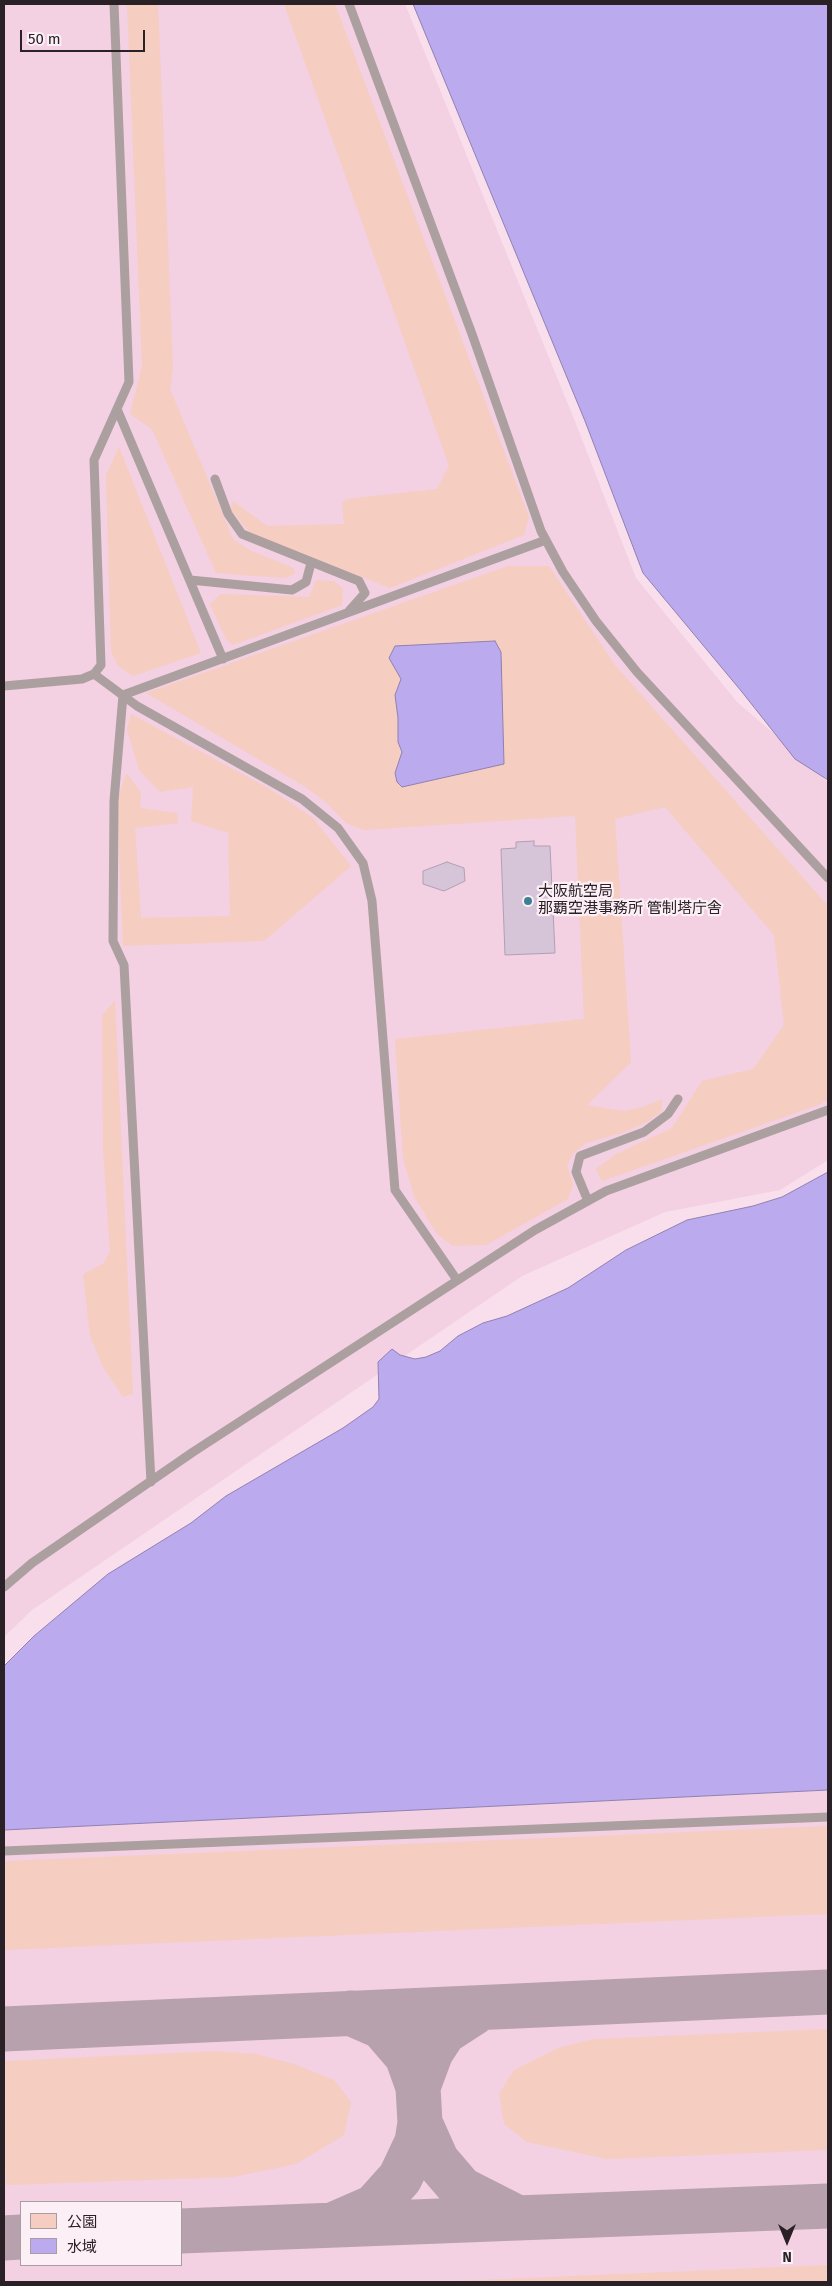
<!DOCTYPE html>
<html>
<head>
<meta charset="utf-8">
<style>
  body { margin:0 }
  #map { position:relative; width:832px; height:2286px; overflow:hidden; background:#f9deeb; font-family:"Fira Sans","Noto Sans JP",sans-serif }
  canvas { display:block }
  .frame { position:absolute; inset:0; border:5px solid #2a2126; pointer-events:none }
  .legend { position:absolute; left:20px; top:2201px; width:162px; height:65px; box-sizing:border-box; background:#fcf0f6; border:1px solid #a89da3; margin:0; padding:6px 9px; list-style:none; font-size:15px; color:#2a2126 }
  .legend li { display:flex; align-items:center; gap:10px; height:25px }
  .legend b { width:25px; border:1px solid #a89da3 }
  .north { position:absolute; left:762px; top:2216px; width:50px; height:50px; -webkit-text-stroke:4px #fcf0f6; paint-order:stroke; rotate:180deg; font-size:14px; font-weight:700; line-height:20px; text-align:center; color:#2a2126 }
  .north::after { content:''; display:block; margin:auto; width:18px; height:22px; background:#2a2126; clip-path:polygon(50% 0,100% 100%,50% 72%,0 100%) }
  .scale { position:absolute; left:20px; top:30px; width:125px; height:22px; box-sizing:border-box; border:2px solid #2a2126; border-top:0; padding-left:6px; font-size:15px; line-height:18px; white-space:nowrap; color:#2a2126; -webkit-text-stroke:4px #fcf0f6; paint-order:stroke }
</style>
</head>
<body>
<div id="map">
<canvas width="832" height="2286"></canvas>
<div class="frame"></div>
<ul class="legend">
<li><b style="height:14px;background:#f6cdc1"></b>公園</li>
<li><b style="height:14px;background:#bbaaed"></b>水域</li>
</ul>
<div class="north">N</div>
<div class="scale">50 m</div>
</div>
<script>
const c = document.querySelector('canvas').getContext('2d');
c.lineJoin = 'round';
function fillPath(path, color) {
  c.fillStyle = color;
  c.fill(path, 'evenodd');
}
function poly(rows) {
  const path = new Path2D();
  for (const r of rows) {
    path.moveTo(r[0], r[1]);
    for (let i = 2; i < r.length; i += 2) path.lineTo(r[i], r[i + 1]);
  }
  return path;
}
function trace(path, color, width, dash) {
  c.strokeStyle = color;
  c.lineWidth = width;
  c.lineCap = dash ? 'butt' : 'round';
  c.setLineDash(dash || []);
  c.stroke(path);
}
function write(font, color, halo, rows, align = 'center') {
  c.font = font + ' "Fira Sans","Noto Sans JP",sans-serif';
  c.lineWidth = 4.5;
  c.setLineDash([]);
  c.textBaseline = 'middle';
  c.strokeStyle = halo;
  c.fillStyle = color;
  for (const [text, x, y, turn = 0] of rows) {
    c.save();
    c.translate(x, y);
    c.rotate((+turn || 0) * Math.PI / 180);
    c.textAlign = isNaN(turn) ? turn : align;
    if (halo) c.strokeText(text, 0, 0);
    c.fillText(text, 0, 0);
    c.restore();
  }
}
fillPath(poly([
  [4,4,405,4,576,424,636,578,737,702,815,769,828,783,828,1160,780,1190,665,1212,522,1276,32,1610,4,1637],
  [828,1790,828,2282,4,2282,4,1830],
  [21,2202,181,2202,181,2265,21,2265]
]), '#f3d0e2');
fillPath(poly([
  [127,4,158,4,173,367,170,389,233,539,251,551,294,568,295,574,284,578,216,573,152,429,130,414,142,366],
  [284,4,335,4,529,517,524,535,390,588,250,533,231,510,233,501,267,526,344,524,342,504,346,499,437,489,449,466],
  [119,447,201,653,133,676,118,666,111,652,106,475],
  [508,566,549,566,614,664,828,906,828,1099,821,1104,602,1181,596,1169,616,1154,672,1128,702,1081,753,1069,784,1025,774,935,665,807,615,819,631,1062,587,1105,623,1111,643,1107,662,1099,662,1111,647,1122,622,1133,586,1143,572,1155,567,1166,573,1184,568,1199,486,1245,453,1246,437,1234,414,1196,403,1158,395,1039,584,1019,575,816,364,830,346,823,327,803,304,786,146,693],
  [316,580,334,581,343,589,342,605,233,645,226,639,210,604,221,594,309,597],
  [131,714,268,788,312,817,351,866,264,941,123,946,117,803,126,773,141,792,140,808,177,813,178,823,135,828,141,918,230,916,228,833,191,821,193,787,160,792,139,770,127,729],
  [115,1000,133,1394,123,1397,103,1367,90,1336,83,1274,103,1264,110,1252,103,1150,102,1016],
  [828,1826,828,1914,4,1950,4,1864,7,1861],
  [828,2029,828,2150,607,2159,527,2142,504,2124,499,2094,514,2070,558,2048,594,2039],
  [216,2051,256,2054,294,2064,334,2080,351,2102,344,2135,296,2164,233,2177,6,2185,4,2061],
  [828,2265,828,2282,435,2282]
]), '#f6cdc1');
const water = poly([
  [413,4,828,4,828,780,795,759,742,692,643,573,585,421,413,4],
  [495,641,501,652,504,764,402,787,397,782,395,773,402,752,398,742,398,718,395,695,401,679,389,658,395,646,495,641],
  [828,1172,828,1790,4,1830,4,1666,34,1636,108,1574,191,1523,226,1496,343,1428,373,1407,379,1399,378,1362,392,1349,400,1355,415,1359,426,1357,440,1351,458,1336,483,1323,507,1316,568,1288,626,1250,687,1220,753,1206,782,1197,828,1172]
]);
fillPath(water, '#bbaaed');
trace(water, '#9081b1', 1);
trace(poly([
  [481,2008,444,2032,431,2052,418,2087,420,2123,437,2161,461,2189,516,2217],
  [4,2029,828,1992],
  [335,2224,374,2207,400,2178,417,2142,420,2123,418,2087,407,2056,382,2027,350,2013],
  [181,2231,828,2206],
  [4,2238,21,2237]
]), '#b6a1ac', 45);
const building = poly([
  [534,841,534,846,550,846,555,953,505,955,501,849,516,848,516,842,534,841],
  [447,862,464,868,465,881,444,891,423,884,423,871,447,862]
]);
fillPath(building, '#d6c4d9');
trace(building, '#b1a0b4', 1);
trace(poly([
  [349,4,472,334,541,531,563,572,596,621,637,672,828,878],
  [117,409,223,659],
  [215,479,228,514,242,534,359,581,365,593,349,611],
  [190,580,292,590,306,582,311,563],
  [94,674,137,706,302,799,338,828,363,863,372,901,395,1190,457,1280],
  [4,686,82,679,94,674,101,665,94,460,129,382,114,4],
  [588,1201,576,1172,580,1156,644,1132,668,1114,678,1099],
  [151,1482,124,965,113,941,114,801,123,695,546,540],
  [4,1587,32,1563,193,1452,535,1230,606,1191,828,1110],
  [4,1851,828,1817]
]), '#ac9fa0', 9);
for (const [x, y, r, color] of [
  [528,901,5,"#3f7f93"]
]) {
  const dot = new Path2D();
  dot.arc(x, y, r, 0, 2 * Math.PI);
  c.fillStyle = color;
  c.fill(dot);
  trace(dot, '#fcf0f6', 2);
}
write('15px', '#2a2126', '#fcf0f6', [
  ["大阪航空局",538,892],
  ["那覇空港事務所 管制塔庁舎",538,909]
], 'left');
</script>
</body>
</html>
